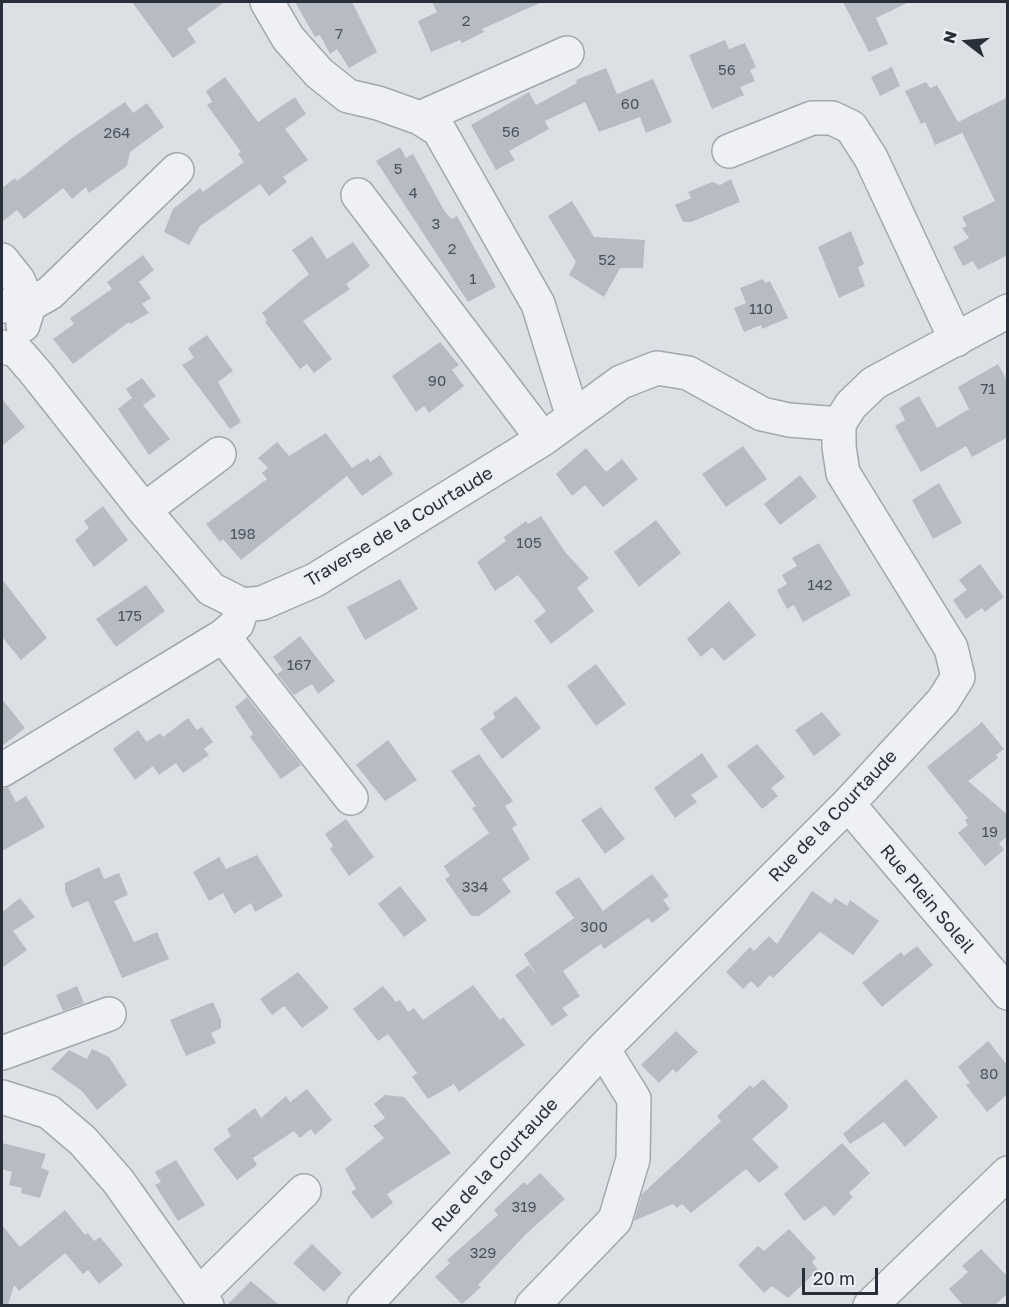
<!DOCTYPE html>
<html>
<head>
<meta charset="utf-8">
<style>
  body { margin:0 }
  #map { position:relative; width:1009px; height:1307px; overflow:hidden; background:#dce0e5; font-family:"Golos Text",sans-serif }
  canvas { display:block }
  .frame { position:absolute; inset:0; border:3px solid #282f39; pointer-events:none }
  .north { position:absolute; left:937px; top:12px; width:60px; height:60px; -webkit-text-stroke:4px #ebeff3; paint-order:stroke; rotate:286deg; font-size:16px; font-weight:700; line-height:24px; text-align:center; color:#282f39 }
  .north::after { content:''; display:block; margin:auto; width:21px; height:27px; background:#282f39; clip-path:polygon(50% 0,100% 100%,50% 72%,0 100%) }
  .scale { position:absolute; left:802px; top:1268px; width:76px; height:27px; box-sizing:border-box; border:3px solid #282f39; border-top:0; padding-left:8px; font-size:18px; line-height:21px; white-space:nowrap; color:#282f39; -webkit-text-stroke:4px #ebeff3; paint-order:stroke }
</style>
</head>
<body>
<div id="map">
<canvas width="1009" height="1307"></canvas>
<div class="frame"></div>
<div class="north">N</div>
<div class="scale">20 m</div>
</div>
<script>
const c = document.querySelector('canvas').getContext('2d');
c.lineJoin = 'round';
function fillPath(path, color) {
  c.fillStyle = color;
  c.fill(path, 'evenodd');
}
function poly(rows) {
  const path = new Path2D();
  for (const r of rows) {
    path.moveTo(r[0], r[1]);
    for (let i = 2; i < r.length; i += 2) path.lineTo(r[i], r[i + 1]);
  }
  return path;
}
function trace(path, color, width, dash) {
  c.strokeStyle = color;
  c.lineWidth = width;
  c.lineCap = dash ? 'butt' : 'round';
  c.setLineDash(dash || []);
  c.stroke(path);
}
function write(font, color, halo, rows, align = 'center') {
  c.font = font + ' "Golos Text",sans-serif';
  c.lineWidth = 4.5;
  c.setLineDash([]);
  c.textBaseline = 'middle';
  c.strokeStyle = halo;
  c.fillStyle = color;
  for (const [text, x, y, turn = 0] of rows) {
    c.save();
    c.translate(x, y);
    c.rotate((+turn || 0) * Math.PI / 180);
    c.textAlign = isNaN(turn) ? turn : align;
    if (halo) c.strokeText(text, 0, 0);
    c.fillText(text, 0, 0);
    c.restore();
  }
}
fillPath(poly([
  [132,2,225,2,187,29,196,42,173,58],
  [295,2,352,2,377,52,349,68,337,49,330,54,320,35,315,37],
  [432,2,542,2,482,29,484,32,462,43,460,40,431,52,418,21,437,12],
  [843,2,909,2,876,18,888,44,869,52],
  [725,40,729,49,745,43,756,67,750,70,755,81,740,87,744,95,712,109,689,55],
  [892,67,900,86,880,96,871,77],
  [606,68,617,94,653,79,672,122,646,133,640,117,599,132,585,102,545,121,549,129,509,151,515,160,496,170,471,125,529,92,536,105,577,83,576,80],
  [225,77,258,122,295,97,306,114,285,129,308,160,283,177,287,182,269,196,260,184,200,226,189,245,164,232,173,209,200,188,203,192,244,162,238,154,241,152,207,105,212,102,206,91],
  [926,82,930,88,937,85,958,122,1008,97,1008,255,978,270,973,261,963,266,953,247,969,238,962,228,967,226,962,217,995,201,961,130,962,133,935,145,925,122,921,124,905,91],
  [125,102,133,113,147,103,164,127,130,152,127,166,89,193,86,187,72,199,63,188,24,219,17,210,2,222,2,188,15,178,17,181,75,136],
  [400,147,406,158,413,154,445,212,452,219,457,216,496,287,468,302,376,161],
  [731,179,740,202,691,222,683,222,675,205,691,198,688,192,712,182,720,185],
  [572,201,594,237,645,240,643,268,620,268,604,297,569,275,576,262,548,216],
  [851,231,864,264,858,267,865,286,839,298,818,247],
  [312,236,327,259,353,242,370,266,346,284,350,289,303,321,332,359,314,373,307,364,300,369,265,322,267,320,262,313,309,274,292,250],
  [143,255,154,270,139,282,151,298,142,304,149,313,130,324,129,322,73,364,53,339,74,324,70,318,112,289,107,282],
  [763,279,765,283,770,281,788,318,762,329,761,325,744,332,734,308,746,303,740,288],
  [207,335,233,371,218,382,241,422,230,429,182,365,194,358,188,348],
  [440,342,459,365,452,370,464,386,429,413,424,406,416,412,392,376],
  [998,364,1008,383,1008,437,972,457,966,446,921,472,895,426,905,420,899,408,919,396,937,428,969,409,958,387],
  [142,378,156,396,143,405,170,439,149,455,118,409,132,398,126,389],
  [2,399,25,427,2,446],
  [326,433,352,468,368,458,370,462,380,455,393,474,362,496,347,476,241,560,223,539,220,542,206,524,267,479,262,473,268,468,258,458,277,442,289,456],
  [743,446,767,479,726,507,702,474],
  [586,448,606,472,622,459,638,479,603,507,585,485,572,496,556,474],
  [800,475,817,497,780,525,764,504],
  [939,483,962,523,933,539,912,500],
  [103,506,128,540,94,567,75,540,89,528,84,521],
  [541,516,565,552,589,578,577,588,594,611,551,644,534,621,546,611,518,575,495,591,477,562,506,541,504,537,526,521,528,524],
  [656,520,681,553,639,587,614,552],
  [819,543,851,595,803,622,794,605,787,609,777,590,787,584,782,575,797,566,792,558],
  [980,564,1004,597,985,612,982,608,966,619,953,600,967,590,959,580],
  [2,579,47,638,21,660,2,637],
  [400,579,418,609,365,640,347,607],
  [146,585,165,611,116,647,96,619],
  [729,601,756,635,724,661,712,647,701,657,687,639],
  [300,636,335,681,318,694,312,684,294,695,277,674,283,670,273,657],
  [596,664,626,704,596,726,567,686],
  [516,696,541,728,502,759,480,729,495,718,493,713],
  [247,697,301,765,281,779,250,737,253,734,235,707],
  [2,699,25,728,2,746],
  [822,712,841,735,814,756,795,730],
  [188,718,197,730,202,727,213,742,204,749,209,755,183,773,176,763,159,775,153,766,135,780,113,749,138,730,147,742,160,733,163,737],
  [982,722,1004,749,996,755,998,758,968,781,1008,815,1008,836,999,843,1004,850,985,866,958,833,968,825,965,820,968,818,927,767],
  [388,740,417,780,385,801,356,765],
  [757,744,785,777,771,788,778,796,762,809,727,766],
  [702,753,718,777,691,795,697,802,675,818,654,788],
  [479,754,513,801,505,806,517,825,512,828,530,859,502,879,511,892,479,916,471,916,445,879,450,876,444,866,489,833,472,808,476,806,451,771],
  [8,787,16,802,26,796,45,827,2,851,2,789],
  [601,807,625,839,605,854,581,820],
  [346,819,374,857,349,876,330,849,333,846,325,834],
  [257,855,283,896,255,912,251,903,234,914,223,893,209,901,193,872,219,857,226,869],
  [99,867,104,879,119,873,128,895,114,901,134,942,157,932,169,959,122,978,88,901,72,908,65,891,65,883],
  [652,874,669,896,663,900,670,909,652,923,648,918,604,949,601,944,563,971,580,996,562,1008,568,1015,552,1026,515,975,529,965,537,976,524,954,574,918,555,892,579,877,603,911],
  [400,886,427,920,404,937,378,904],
  [812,891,831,904,835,898,847,906,850,900,879,921,853,955,820,932,773,978,770,975,758,988,751,981,743,989,726,972,750,947,754,951,769,936,777,944],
  [20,898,35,917,13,931,27,950,2,968,2,912],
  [917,946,933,965,882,1007,862,983,901,952,904,956],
  [298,972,329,1008,302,1028,284,1006,272,1015,260,999],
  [473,985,500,1020,503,1017,525,1045,459,1092,454,1084,428,1099,412,1077,417,1073,388,1034,378,1041,353,1009,383,986,396,1002,400,1000,408,1012,414,1008,423,1020],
  [77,986,84,1003,63,1011,56,995],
  [213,1002,221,1020,221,1028,211,1033,216,1043,186,1056,170,1020],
  [676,1031,698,1052,676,1073,673,1069,659,1083,641,1065],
  [988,1041,1008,1066,1008,1094,987,1112,966,1085,970,1083,958,1067],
  [92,1049,109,1057,127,1085,97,1110,82,1091,51,1069,69,1050,87,1059],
  [763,1079,788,1105,787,1109,752,1139,779,1167,759,1183,746,1169,691,1213,682,1204,677,1208,673,1204,634,1221,642,1194,721,1121,717,1116,731,1103,750,1085,753,1088],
  [906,1079,938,1117,905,1147,884,1122,850,1144,843,1134],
  [307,1089,332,1120,315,1135,311,1129,300,1138,294,1131,253,1158,257,1165,237,1180,213,1149,231,1136,227,1129,255,1108,261,1118,286,1096,290,1102],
  [385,1095,404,1097,451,1153,387,1194,393,1203,372,1219,351,1192,356,1189,345,1169,384,1138,373,1126,385,1118,374,1104],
  [2,1143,46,1154,41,1168,49,1171,40,1198,21,1193,22,1188,9,1185,12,1172,2,1169],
  [842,1143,870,1173,849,1193,853,1197,834,1216,825,1206,804,1221,784,1194],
  [176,1160,205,1205,178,1221,155,1185,161,1182,155,1172],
  [540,1173,565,1199,526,1234,478,1285,481,1287,462,1304,435,1277,450,1263,447,1260,498,1215,494,1210,524,1182,527,1185],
  [65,1210,85,1235,88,1233,94,1241,100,1237,123,1265,99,1284,88,1270,83,1274,65,1253,19,1291,14,1285,8,1305,2,1305,2,1225,20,1247],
  [789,1229,816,1258,812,1262,818,1270,788,1298,772,1286,764,1293,738,1265,758,1246,764,1251],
  [312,1244,342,1273,324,1292,293,1263],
  [981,1249,1008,1277,1008,1293,995,1305,963,1305,949,1289,968,1272,962,1266],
  [251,1281,279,1305,227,1305]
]), '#b7bcc4');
const minor = poly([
  [267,2,288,38,319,73,348,96,378,103,420,118,439,130,538,304,573,417],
  [420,118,567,53],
  [729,151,812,118,832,118,851,127,871,158,956,340],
  [358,195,543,439],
  [2,260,18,280,29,305,23,325],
  [2,306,29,305,50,293,177,170],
  [2,347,16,350,36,373,144,510,211,589,243,605,262,603,315,580,543,439,621,382,657,368,688,373,762,414,789,420,839,424],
  [144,510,219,454],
  [223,636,351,798],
  [2,770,223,636,237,624,243,605],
  [848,804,1008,993],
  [2,1053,109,1014],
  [2,1097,49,1112,83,1141,118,1181,207,1306],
  [199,1294,304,1191],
  [364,1306,603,1049,848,804,943,701,958,677,951,648,843,473,839,447,839,424,851,405,874,383,1008,311],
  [532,1306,615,1220,633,1159,634,1099,603,1049],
  [870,1306,1008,1173]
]);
trace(minor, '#a2a7ae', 36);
trace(minor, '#eef0f4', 33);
write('15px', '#4c525c', null, [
  ["2",466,21],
  ["7",339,34],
  ["56",727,70],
  ["60",630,104],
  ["56",511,132],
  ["264",117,133],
  ["5",398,169],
  ["4",413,193],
  ["3",436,224],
  ["2",452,249],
  ["52",607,260],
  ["1",473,279],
  ["110",761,309],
  ["90",437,381],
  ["71",988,389],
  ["198",243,534],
  ["105",529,543],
  ["142",820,585],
  ["175",130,616],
  ["167",299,665],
  ["19",990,832],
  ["334",475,887],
  ["300",594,927],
  ["80",989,1074],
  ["319",524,1207],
  ["329",483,1253]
]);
write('18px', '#282f39', '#ebeff3', [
  ["Traverse de la Courtaude",399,527,-31],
  ["Rue de la Courtaude",833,816,-46],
  ["Rue Plein Soleil",927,899,50],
  ["Rue de la Courtaude",495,1165,-47]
]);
</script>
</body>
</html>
